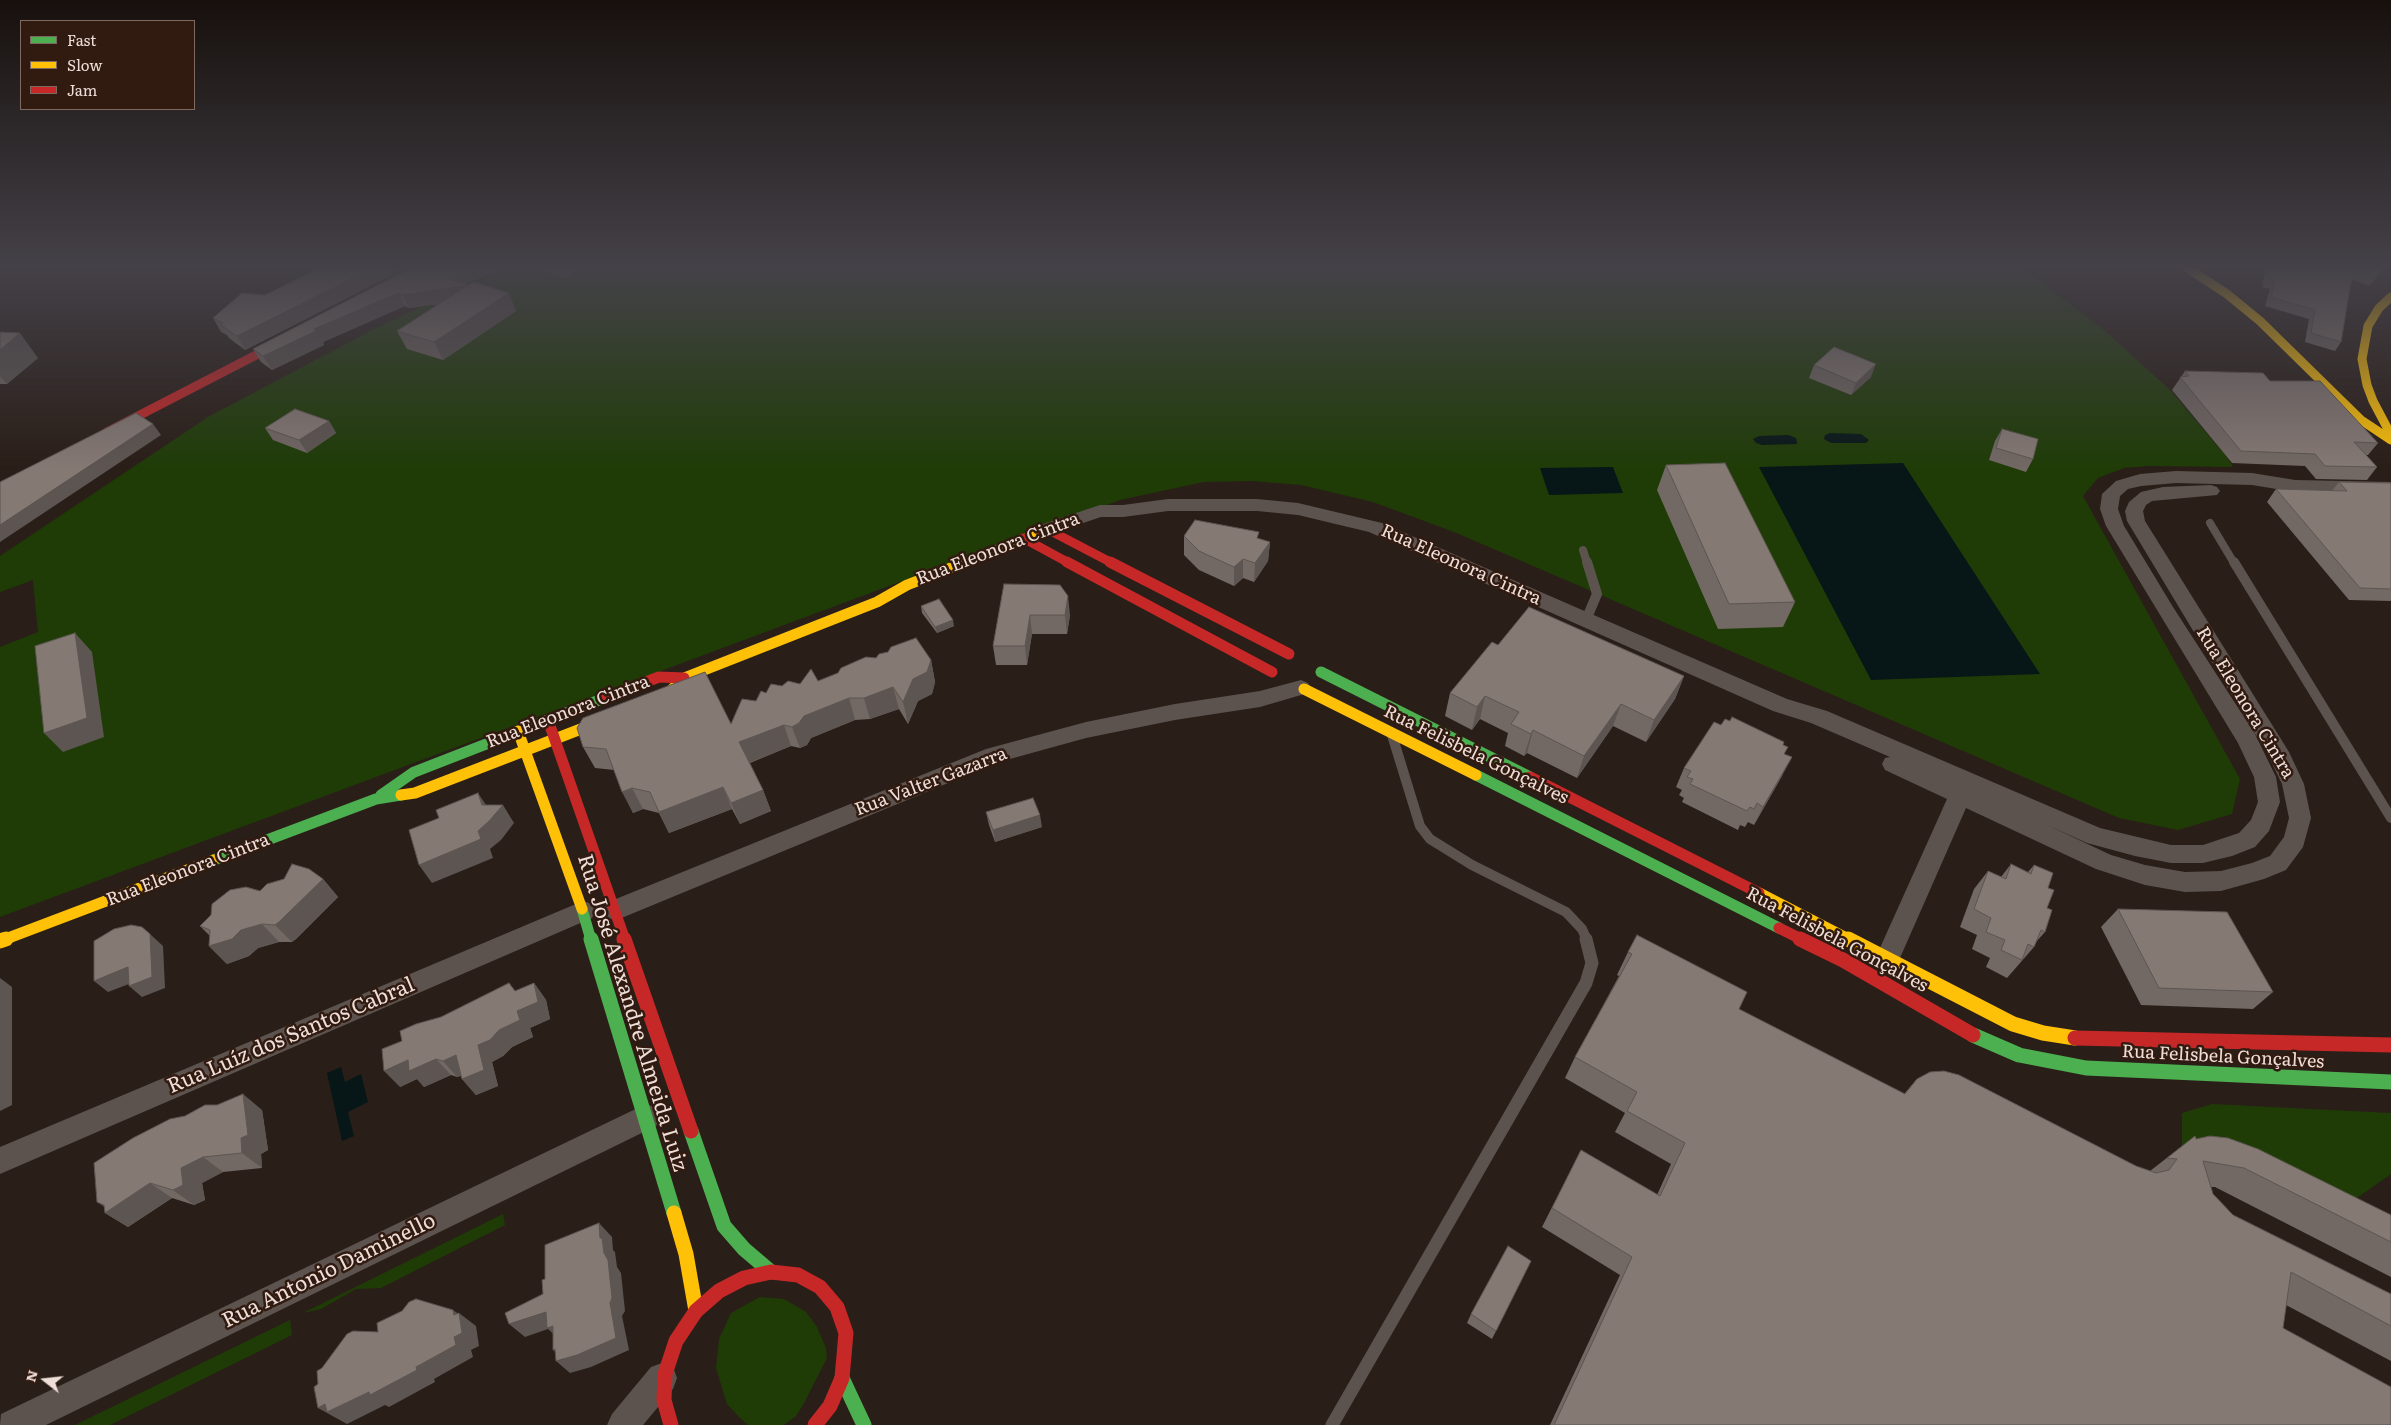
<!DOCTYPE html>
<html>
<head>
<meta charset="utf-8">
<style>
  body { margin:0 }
  #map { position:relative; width:2391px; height:1425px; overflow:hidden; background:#2a1e18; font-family:Literata,serif }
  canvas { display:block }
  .legend { position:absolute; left:20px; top:20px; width:175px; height:90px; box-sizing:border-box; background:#311b11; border:1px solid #7d6960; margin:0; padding:6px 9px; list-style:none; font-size:15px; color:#eeded7 }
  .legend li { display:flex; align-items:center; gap:10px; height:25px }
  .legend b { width:25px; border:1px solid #7d6960 }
  .north { position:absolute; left:20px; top:1355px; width:50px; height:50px; -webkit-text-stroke:4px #311b11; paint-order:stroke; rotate:286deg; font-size:14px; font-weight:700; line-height:20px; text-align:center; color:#eeded7 }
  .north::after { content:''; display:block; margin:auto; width:18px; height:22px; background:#eeded7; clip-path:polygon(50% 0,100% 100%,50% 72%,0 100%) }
</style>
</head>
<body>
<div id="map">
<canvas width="2391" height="1425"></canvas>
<ul class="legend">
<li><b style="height:6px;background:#4caf50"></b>Fast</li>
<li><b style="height:6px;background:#ffc107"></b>Slow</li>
<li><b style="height:6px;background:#c62828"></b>Jam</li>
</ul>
<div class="north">N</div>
</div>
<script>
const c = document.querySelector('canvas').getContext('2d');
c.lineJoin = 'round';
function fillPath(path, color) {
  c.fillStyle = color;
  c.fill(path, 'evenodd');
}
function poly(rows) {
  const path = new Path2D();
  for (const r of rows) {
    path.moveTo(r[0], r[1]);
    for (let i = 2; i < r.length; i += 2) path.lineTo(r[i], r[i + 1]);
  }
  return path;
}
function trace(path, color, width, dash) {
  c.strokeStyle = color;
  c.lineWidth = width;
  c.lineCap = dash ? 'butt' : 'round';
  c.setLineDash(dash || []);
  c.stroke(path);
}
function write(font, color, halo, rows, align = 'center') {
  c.font = font + ' Literata,serif';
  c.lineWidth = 5;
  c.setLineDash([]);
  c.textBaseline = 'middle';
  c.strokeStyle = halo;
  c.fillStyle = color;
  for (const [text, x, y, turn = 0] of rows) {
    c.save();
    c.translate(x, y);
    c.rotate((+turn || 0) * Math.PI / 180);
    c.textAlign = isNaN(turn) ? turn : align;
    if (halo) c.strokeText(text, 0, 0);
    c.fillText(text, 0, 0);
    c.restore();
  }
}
fillPath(poly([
  [502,269,2024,269,2105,331,2170,390,2226,456,2233,467,2149,466,2124,468,2098,478,2083,496,2240,779,2232,814,2178,830,2119,818,1454,532,1373,502,1301,485,1252,481,1204,482,1120,500,0,917,0,647,38,632,33,580,0,592,0,556,208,417,374,329],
  [2212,1104,2391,1113,2391,1174,2348,1204,2212,1153,2182,1145,2182,1113],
  [503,1214,505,1225,381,1288,356,1289,321,1309,303,1313],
  [760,1297,784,1299,806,1312,817,1327,826,1348,827,1358,803,1405,796,1416,784,1425,748,1425,740,1418,727,1404,716,1368,719,1339,731,1313],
  [290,1320,292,1335,110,1425,75,1425]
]), '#1f3c07');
fillPath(poly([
  [1830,433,1861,434,1869,440,1866,443,1831,443,1824,439,1825,435],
  [1788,435,1796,438,1797,444,1762,445,1756,443,1753,439,1759,436],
  [1903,463,2040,674,1871,680,1759,467],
  [1613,467,1623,493,1549,495,1540,468],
  [341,1067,345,1082,361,1074,368,1102,348,1112,354,1136,342,1141,327,1073]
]), '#071616');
trace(poly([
  [2210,523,2234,563],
  [1583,550,1587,563]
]), '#5d534e', 8);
trace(poly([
  [2234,562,2391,818],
  [1586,620,1597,594,1587,562],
  [1392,735,1420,826,1430,839,1472,865,1566,912,1582,929,1587,940]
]), '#5d534e', 10);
trace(poly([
  [1332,1425,1586,983,1592,963,1586,939]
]), '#5d534e', 13);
fillPath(poly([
  [2176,471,2252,473,2295,480,2391,482,2391,494,2295,492,2252,485,2176,483,2141,486,2128,489,2120,496,2118,509,2124,526,2173,607,2255,734,2276,777,2280,802,2269,831,2255,847,2232,856,2203,863,2171,863,2135,856,2087,843,2047,825,2111,855,2145,865,2185,872,2221,871,2252,863,2270,856,2284,837,2289,818,2282,784,2268,755,2127,521,2125,511,2129,502,2141,492,2163,487,2211,485,2217,487,2220,491,2217,495,2152,501,2146,505,2143,511,2145,521,2289,752,2304,784,2311,818,2303,847,2286,870,2264,879,2221,891,2185,892,2145,885,2096,869,1966,808,1896,967,1887,970,1878,967,1875,959,1947,799,1885,770,1882,764,1885,758,1890,757,1811,723,1773,711,1369,532,1298,515,1257,511,1168,511,1123,517,1101,517,1047,535,1040,533,1038,529,1040,525,1100,505,1123,505,1168,499,1257,499,1298,503,1382,523,1787,699,1827,711,2100,828,2171,845,2203,845,2239,833,2251,820,2258,802,2254,777,2238,743,2106,526,2100,509,2102,494,2116,481,2140,474,2176,471],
  [1301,680,1308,683,1311,688,1308,693,1260,707,1175,720,1086,738,999,762,624,917,615,920,606,917,603,910,606,903,986,749,1086,722,1175,704,1260,691,1301,680],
  [583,901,592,904,595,911,592,918,0,1174,0,1147,583,901],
  [646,1104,656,1108,660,1117,656,1126,46,1425,0,1425,1,1414,646,1104],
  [662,1363,673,1367,677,1378,673,1389,643,1425,607,1425,612,1414,651,1367,662,1363]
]), '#5d534e');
trace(poly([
  [1321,672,1530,777],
  [1476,775,1779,928],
  [381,795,414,772,604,698],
  [214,860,376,799,401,795],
  [582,909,591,940]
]), '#4caf50', 11);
trace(poly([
  [591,939,674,1213],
  [1973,1035,2019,1055,2086,1068,2391,1082],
  [691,1131,724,1226,744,1249,771,1272],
  [842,1378,864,1425]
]), '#4caf50', 15);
trace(poly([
  [2189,269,2227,294,2260,321,2361,420,2391,440],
  [2391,297,2379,308,2368,326,2362,359,2367,385,2373,401,2391,435],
  [963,563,1041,532]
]), '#ffc107', 9);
trace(poly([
  [1304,689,1476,775],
  [652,702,664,697,684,678,877,602,907,585,966,562],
  [518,731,582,909],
  [401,795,415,793,612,717],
  [1759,893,1850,940],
  [3,940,214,860]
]), '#ffc107', 11);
trace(poly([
  [1848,939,2013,1024,2043,1033,2075,1038],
  [0,941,6,939],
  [674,1213,686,1254,696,1311]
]), '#ffc107', 15);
trace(poly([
  [107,432,289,338],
  [1041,532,1047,529,1112,563],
  [1023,538,1069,563]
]), '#c62828', 9);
trace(poly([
  [1067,562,1272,672],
  [1110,562,1289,654],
  [604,698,659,677,684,678],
  [548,720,625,940],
  [1530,777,1759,893],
  [1779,928,1803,940]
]), '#c62828', 11);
trace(poly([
  [624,939,691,1131],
  [1800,939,1843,960,1973,1035],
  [2075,1038,2391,1045],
  [671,1425,664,1400,665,1374,676,1341,696,1311,719,1291,744,1278,771,1272,798,1275,820,1287,837,1307,846,1333,842,1378,830,1406,815,1425]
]), '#c62828', 15);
fillPath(poly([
  [314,269,404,269,245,350,229,338,227,335,221,332,213,318,265,295,315,271],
  [409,269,467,283,467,285,516,311,443,360,407,349,397,331,439,304,409,308,405,306,323,342,324,345,272,370,261,362,253,349],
  [535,269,579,269,566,278],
  [2265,269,2384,269,2369,286,2352,279,2341,342,2335,351,2305,342,2309,319,2265,306,2270,289,2262,287],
  [0,332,38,358,7,384,0,384],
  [1814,365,1871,377,1851,395,1809,378],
  [2185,371,2270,381,2378,443,2368,455,2366,455,2377,467,2367,480,2316,479,2305,466,2232,463,2172,390],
  [329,421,336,433,307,453,273,440,265,428],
  [2002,429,2033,459,2026,472,1989,460,1995,441],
  [1666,465,1795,602,1783,627,1718,629,1657,490],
  [2339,482,2391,483,2391,601,2349,600,2267,502,2276,489,2332,491],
  [1184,536,1259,539,1270,542,1268,561,1254,582,1243,578,1234,586,1199,570,1184,555],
  [1004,584,1070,615,1067,634,1032,634,1027,665,996,665,993,646],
  [921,606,954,626,937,633,922,613],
  [1498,645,1684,676,1675,699,1646,742,1613,726,1577,778,1527,753,1524,756,1505,746,1508,733,1480,719,1472,730,1445,716,1450,693],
  [876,658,931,660,935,682,932,694,918,701,908,724,899,709,870,719,855,720,811,738,807,745,800,748,791,746,750,763,763,790,771,811,740,824,732,809,669,833,659,813,643,809,633,813,614,770,595,768,583,747,731,724,766,693,782,686,818,681],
  [1721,725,1783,745,1785,754,1782,776,1754,825,1748,822,1745,827,1740,825,1738,830,1682,802,1684,798,1679,795,1682,790,1676,787,1684,768],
  [986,812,1042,827,995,842,989,825],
  [2011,864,2028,872,2034,865,2048,888,2047,908,2045,932,2036,942,2034,947,2007,978,1986,967,1990,958,1972,949,1977,935,1960,927,1974,889,1988,871,2001,877],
  [323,879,338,897,296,939,292,942,279,942,258,948,249,956,227,964,209,946,210,936,200,926,211,915,260,891],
  [2118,909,2273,992,2253,1009,2141,1005,2101,927],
  [1628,952,1904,1094,1917,1079,2136,1166,2150,1171,2195,1136,2196,1139,2391,1215,2391,1277,2215,1187,2211,1187,2213,1194,2233,1215,2391,1294,2391,1361,2286,1305,2283,1328,2391,1425,1550,1425,1620,1275,1542,1227,1581,1150,1657,1195,1671,1164,1615,1132,1625,1113,1565,1078,1575,1057,1619,976,1617,975],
  [534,983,546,1000,550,1019,530,1028,533,1037,512,1047,503,1056,492,1062,498,1086,476,1095,462,1079,461,1076,457,1077,451,1075,424,1087,417,1079,400,1087,402,1041],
  [262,1110,268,1150,261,1154,262,1168,223,1172,202,1183,205,1200,194,1205,172,1198,128,1227,105,1213,105,1207,97,1202],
  [1531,1261,1492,1339,1467,1323,1471,1314]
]), '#726864');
fillPath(poly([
  [371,269,404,269,245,350,237,336],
  [462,269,505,269,467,283,474,299,409,308,403,295,448,279,458,271],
  [563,269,579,269,566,278],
  [2383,269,2384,269,2369,286,2376,277],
  [398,293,405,306,323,342,324,345,272,370,263,356,314,329],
  [509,293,516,311,443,360,434,342],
  [20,333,38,358,7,384,0,376,0,350],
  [1876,364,1871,377,1851,395,1856,383],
  [329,421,336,433,307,453,299,440],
  [153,424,161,435,0,542,0,525],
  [1270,542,1268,561,1254,582,1255,563],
  [1243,559,1243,578,1234,586,1234,567],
  [1068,596,1070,615,1067,634,1065,615],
  [1030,615,1032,634,1027,665,1025,646],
  [953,620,954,626,937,633,935,627],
  [75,633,92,652,104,737,63,752,44,733],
  [931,660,935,682,932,694,918,701,908,724,903,702,913,679],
  [1684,676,1675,699,1646,742,1654,720],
  [893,687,899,709,870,719,864,698],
  [1485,696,1480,719,1472,730,1477,707],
  [849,698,855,720,811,738,807,745,800,748,792,727,804,716],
  [1621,704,1613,726,1577,778,1584,756],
  [784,725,791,746,748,763,739,742],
  [1533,730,1527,753,1524,756,1531,734],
  [1792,757,1782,776,1754,825,1763,807],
  [723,787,732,809,669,833,659,812],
  [632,788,643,809,633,813,622,792],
  [763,790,771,811,740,824,731,803],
  [478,793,490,811,503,805,514,823,501,840,490,849,493,858,432,883,419,865,478,831,482,805],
  [1040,815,1042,827,995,842,993,830],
  [323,879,338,897,296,939,292,942,275,925],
  [262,924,279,942,258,948,249,956,227,964,209,946,241,930],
  [150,934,163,946,165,988,142,997,129,986],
  [128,967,142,979,108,992,94,981],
  [0,978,12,987,12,1105,0,1111],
  [534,983,546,1000,550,1019,530,1028,533,1037,512,1047,503,1056,492,1062,498,1086,476,1095,462,1079,478,1045,517,1011],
  [456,1055,471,1072,457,1077,443,1061],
  [436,1059,451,1075,424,1087,417,1079,400,1087,384,1071,408,1060],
  [243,1094,262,1110,268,1150,261,1154,262,1168,242,1153,241,1138],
  [203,1157,223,1172,202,1183,205,1200,194,1205,173,1190,181,1168],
  [150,1183,172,1198,128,1227,105,1213],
  [599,1223,612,1237,613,1250,615,1252,617,1267,621,1273,625,1311,622,1316,629,1350,591,1367,570,1373,556,1361,564,1359,553,1350,610,1303,604,1253,600,1238],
  [453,1310,460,1315,459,1313,476,1326,479,1346,471,1350,473,1357,434,1379,435,1382,389,1407,385,1405,347,1424,318,1408,325,1404,369,1392,416,1367,454,1337,454,1315],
  [546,1312,561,1341,548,1329,525,1337,509,1324]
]), '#5d5551');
const building = poly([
  [318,269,371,269,237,336,221,325,223,323,213,318,242,293,265,295,318,269],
  [409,269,462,269,458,271,462,273,448,279,468,285,403,295,398,293,314,329,316,331,263,356,253,349,409,269],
  [2269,269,2353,269,2341,342,2311,333,2315,310,2271,297,2275,280,2268,278,2269,269],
  [2355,269,2383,269,2376,277,2355,269],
  [473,282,509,293,434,342,397,331,473,282],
  [0,332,20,333,0,350,0,332],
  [1834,347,1876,364,1856,383,1814,365,1834,347],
  [2185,371,2263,373,2270,381,2320,381,2378,443,2354,442,2377,467,2325,466,2315,454,2241,451,2180,377,2189,376,2185,371],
  [295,409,329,421,299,440,265,428,295,409],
  [136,413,153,424,0,525,0,482,136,413],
  [2002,429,2038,439,2033,459,1996,448,2002,429],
  [1725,463,1795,602,1729,604,1666,465,1725,463],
  [2339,482,2391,483,2391,589,2360,588,2276,489,2347,491,2339,482],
  [1195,520,1259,532,1257,538,1270,542,1255,563,1243,559,1234,567,1199,551,1184,536,1195,520],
  [1004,584,1060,585,1068,596,1065,615,1030,615,1025,646,993,646,1004,584],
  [939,599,953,620,935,627,921,606,939,599],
  [1529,607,1684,676,1654,720,1621,704,1584,756,1533,730,1531,734,1511,724,1519,712,1485,696,1477,707,1450,693,1492,642,1498,645,1529,607],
  [75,633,87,718,44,733,35,646,75,633],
  [916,638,931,660,927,672,913,679,903,702,893,687,864,698,849,698,804,716,799,723,792,727,784,725,739,742,763,790,731,803,723,787,659,812,650,792,632,788,622,792,606,749,583,747,577,728,583,718,705,672,731,724,742,699,756,701,761,691,766,693,771,684,782,686,788,681,800,684,811,669,818,681,838,673,841,668,859,660,866,657,876,658,879,654,888,652,891,647,916,638],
  [1732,717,1784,742,1783,745,1788,747,1784,754,1792,757,1763,807,1757,803,1754,809,1750,807,1747,811,1690,784,1693,779,1687,777,1691,771,1684,768,1714,722,1721,725,1725,719,1730,721,1732,717],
  [478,793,482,805,503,805,489,821,478,831,481,839,419,865,409,830,439,818,436,810,478,793],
  [1033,798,1040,815,993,830,986,812,1033,798],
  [292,864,309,869,323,879,280,921,275,925,262,924,241,930,232,939,209,946,210,930,200,926,211,915,212,904,230,890,246,887,260,891,267,884,284,879,292,864],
  [2011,864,2031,874,2034,865,2053,873,2048,888,2054,890,2047,908,2052,910,2045,932,2041,930,2034,947,2028,944,2022,960,2001,950,2005,940,1986,932,1991,918,1974,909,1988,871,2006,879,2011,864],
  [2118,909,2227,912,2273,992,2159,988,2118,909],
  [131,925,142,927,150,934,152,977,129,986,128,967,94,981,94,941,114,929,131,925],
  [1637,935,1747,992,1739,1009,1905,1094,1917,1079,1930,1072,1944,1071,1959,1075,2136,1166,2156,1173,2169,1170,2177,1159,2167,1158,2195,1136,2196,1139,2210,1136,2228,1138,2258,1149,2391,1215,2391,1242,2244,1168,2203,1161,2213,1194,2233,1215,2391,1294,2391,1326,2291,1272,2283,1328,2391,1387,2391,1425,1554,1425,1632,1257,1552,1208,1581,1150,1660,1196,1685,1143,1627,1111,1637,1092,1575,1057,1632,954,1628,952,1637,935],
  [509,983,515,991,534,983,538,1002,517,1011,520,1020,499,1030,490,1040,478,1045,484,1070,462,1079,456,1055,443,1061,436,1059,409,1071,408,1060,384,1071,382,1049,402,1041,400,1031,416,1024,441,1017,509,983],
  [243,1094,248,1135,241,1138,242,1153,203,1157,181,1168,183,1185,173,1190,150,1183,105,1213,104,1205,97,1202,94,1163,133,1138,170,1119,185,1116,205,1105,217,1105,243,1094],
  [599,1223,600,1238,602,1238,604,1253,608,1260,612,1298,610,1303,616,1338,577,1355,556,1361,555,1349,553,1350,553,1326,547,1328,546,1312,509,1324,505,1313,543,1294,542,1280,545,1279,545,1245,599,1223],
  [1508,1246,1531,1261,1496,1331,1471,1314,1508,1246],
  [416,1299,453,1310,454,1315,459,1313,462,1333,454,1337,456,1345,416,1367,417,1370,370,1395,369,1392,327,1412,325,1404,318,1408,314,1387,318,1384,317,1371,322,1368,347,1334,353,1331,378,1332,377,1323,402,1311,409,1302,416,1299]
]);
fillPath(building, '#857974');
trace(building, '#5d5551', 1);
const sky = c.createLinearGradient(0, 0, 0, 469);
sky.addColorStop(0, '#17100d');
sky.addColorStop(0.57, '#444148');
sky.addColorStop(1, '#44414800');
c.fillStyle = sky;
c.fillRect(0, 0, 2391, 469);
write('18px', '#eeded7', '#311b11', [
  ["Rua Eleonora Cintra",998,549,-21],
  ["Rua Eleonora Cintra",1461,565,24],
  ["Rua Eleonora Cintra",2245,703,59],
  ["Rua Eleonora Cintra",568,712,-21],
  ["Rua Felisbela Gonçalves",1476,755,26],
  ["Rua Valter Gazarra",931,782,-21],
  ["Rua Eleonora Cintra",188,870,-21],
  ["Rua Felisbela Gonçalves",1837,940,28],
  ["Rua Felisbela Gonçalves",2223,1057,3]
]);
write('21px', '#eeded7', '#311b11', [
  ["Rua José Alexandre Almeida Luiz",632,1013,73],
  ["Rua Luíz dos Santos Cabral",291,1036,-23],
  ["Rua Antonio Daminello",329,1271,-26]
]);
</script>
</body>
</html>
